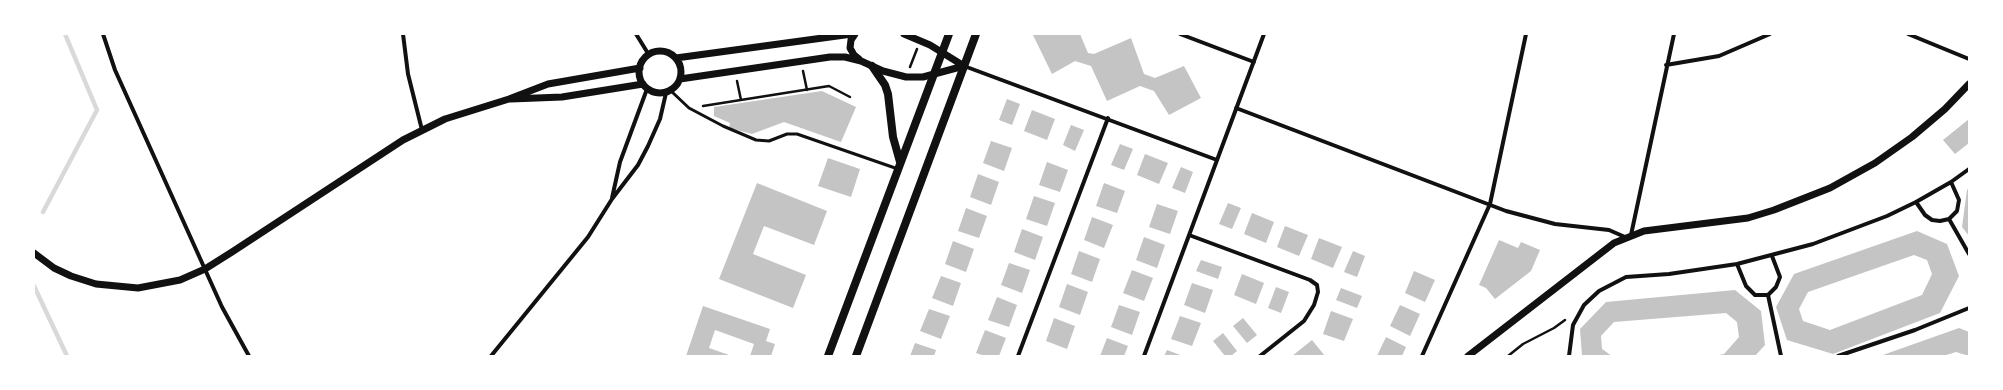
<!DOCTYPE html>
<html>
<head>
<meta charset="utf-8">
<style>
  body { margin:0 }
  #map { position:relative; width:2003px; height:390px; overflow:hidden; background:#fff; font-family:"Alegreya Sans",sans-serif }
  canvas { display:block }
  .frame { position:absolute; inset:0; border:35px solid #fff; pointer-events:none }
</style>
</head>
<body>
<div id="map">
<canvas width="2003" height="390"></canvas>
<div class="frame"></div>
</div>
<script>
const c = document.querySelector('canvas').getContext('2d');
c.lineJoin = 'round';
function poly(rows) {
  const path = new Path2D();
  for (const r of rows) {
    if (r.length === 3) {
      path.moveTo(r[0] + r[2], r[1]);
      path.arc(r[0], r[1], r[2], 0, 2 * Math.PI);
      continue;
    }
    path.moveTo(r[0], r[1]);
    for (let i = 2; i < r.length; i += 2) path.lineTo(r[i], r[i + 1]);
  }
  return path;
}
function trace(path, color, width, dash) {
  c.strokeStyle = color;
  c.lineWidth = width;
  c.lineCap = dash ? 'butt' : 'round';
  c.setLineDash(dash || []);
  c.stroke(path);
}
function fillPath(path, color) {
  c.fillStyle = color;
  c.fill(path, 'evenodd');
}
trace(poly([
  [43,212,97,110,65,34],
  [34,286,67,356]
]), '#d9d9d9', 4.5);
fillPath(poly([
  [1035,34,1080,34,1088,53,1094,54,1131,38,1144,74,1155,78,1184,66,1201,98,1169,115,1154,91,1140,86,1107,101,1091,66,1075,61,1052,74,1033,35],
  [822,91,856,107,841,142,784,122,752,134,729,128,730,123,714,116,714,107],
  [1007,99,1020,104,1012,125,999,120],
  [1032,110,1055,119,1047,140,1024,131],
  [1969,119,1969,143,1955,154,1943,140],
  [1071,125,1084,130,1075,151,1063,145],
  [991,141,1012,148,1004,171,983,163],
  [1120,144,1133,149,1124,170,1111,165],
  [1145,154,1168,163,1159,184,1137,175],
  [828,158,860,169,851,197,818,186],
  [1047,162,1068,170,1060,192,1039,185],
  [1181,167,1193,172,1185,193,1172,188],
  [978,174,999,182,991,205,970,197],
  [757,183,827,211,814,245,764,226,753,254,806,275,793,308,719,279],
  [1104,183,1125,191,1117,213,1096,206],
  [1969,188,1969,236,1962,227,1967,190],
  [1034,196,1055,203,1047,226,1026,219],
  [1228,203,1241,208,1232,229,1219,224],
  [1157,204,1178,211,1170,234,1149,227],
  [966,208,987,216,979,238,958,231],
  [1252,213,1274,222,1266,243,1244,234],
  [1092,217,1113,225,1104,248,1084,240],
  [1285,226,1308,235,1299,256,1277,247],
  [1022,229,1043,237,1035,260,1014,252],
  [1917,231,1947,244,1959,276,1940,313,1833,354,1787,340,1776,307,1794,274],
  [1914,255,1927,260,1932,274,1922,295,1830,330,1803,321,1799,309,1808,292],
  [1144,237,1165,245,1157,268,1136,260],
  [1319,238,1342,247,1333,268,1311,259],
  [1499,240,1518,248,1521,242,1540,250,1531,271,1495,299,1486,288,1479,285],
  [953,241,974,249,966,272,945,264],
  [1079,251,1100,259,1092,282,1071,274],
  [1353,251,1365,256,1357,277,1344,272],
  [1201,260,1222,267,1218,279,1196,271],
  [1009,263,1030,270,1022,293,1001,285],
  [1132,270,1153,278,1144,301,1123,293],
  [1414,271,1435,280,1425,302,1405,293],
  [1242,274,1264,283,1256,304,1234,295],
  [941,276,961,283,953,306,932,298],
  [1192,283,1213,290,1205,313,1184,305],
  [1067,284,1088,292,1080,315,1059,307],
  [1276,287,1289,292,1281,313,1268,308],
  [1341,288,1362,296,1357,308,1336,300],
  [1735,290,1761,311,1765,345,1755,356,1713,356,1724,354,1739,337,1737,322,1726,313,1614,322,1601,336,1602,349,1612,356,1582,356,1580,329,1606,302],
  [997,297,1017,305,1009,327,988,320],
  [1119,305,1140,312,1132,335,1111,327],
  [1400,305,1420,314,1410,336,1390,326],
  [703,306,770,329,766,341,775,344,771,356,750,356,754,344,715,330,709,348,732,356,686,356],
  [929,309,950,316,941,339,920,331],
  [1331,311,1353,319,1344,341,1323,334],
  [1180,316,1201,323,1192,346,1171,339],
  [1054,318,1075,326,1067,349,1046,341],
  [1243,318,1257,335,1247,343,1233,326],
  [1959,328,1969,332,1969,356,1956,352,1943,356,1880,356],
  [985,330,1006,338,999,356,985,356,976,353],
  [1223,333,1237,351,1231,356,1225,356,1213,341],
  [1386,337,1406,347,1402,356,1377,356],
  [1107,338,1128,346,1124,356,1100,356],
  [1312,340,1325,356,1292,356],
  [915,343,936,350,934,356,910,356],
  [1167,350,1183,356,1164,356]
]), '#c4c4c4');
trace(poly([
  [910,67,917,49],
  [803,71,807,90],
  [737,81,741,100],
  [703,106,829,86,850,97],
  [1508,356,1523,344,1554,328,1565,320]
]), '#111', 2.5);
trace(poly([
  [671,91,689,108,723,126,756,140,769,141,787,134,797,134,898,169]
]), '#111', 3);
trace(poly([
  [103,34,115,70,222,307,249,356],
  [403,34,408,74,422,130],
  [636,34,649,55],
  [1180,34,1254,62],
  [1908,34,1969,59],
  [1666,65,1719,56,1770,34],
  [964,66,1217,160],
  [1236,108,1506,211,1555,224,1609,230,1625,237],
  [612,198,620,162,647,89],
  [1916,202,1925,215,1932,220,1940,221,1949,219,1957,211,1959,200,1951,182],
  [1949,219,1969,254],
  [1189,235,1310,280,1317,285,1318,292,1314,305,1304,321,1260,356],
  [1631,235,1674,34],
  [1737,264,1746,286,1755,295,1768,295,1776,287,1780,277,1772,256],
  [1768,295,1781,356],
  [491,356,588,237,612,199,638,165,648,146,660,119,666,93],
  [1018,356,1108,118],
  [1144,356,1264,34],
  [1422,356,1490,204,1526,34],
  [1569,356,1573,325,1584,305,1599,291,1626,277,1669,274,1737,264,1813,244,1887,216,1916,202,1951,182,1969,169],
  [1838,356,1915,330,1969,308]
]), '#111', 4);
trace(poly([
  [855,34,851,40,850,48,854,55,859,59],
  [904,34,930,45,964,66],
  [660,72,21],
  [676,58,852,34],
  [680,79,830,57,845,57,861,61,883,71,906,77,923,77,964,66],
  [511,99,562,97,643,84],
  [34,253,54,268,71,276,96,284,138,288,180,280,205,269,232,252,403,140,445,119,509,99,548,84,640,68],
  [1468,356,1614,243,1644,231,1748,218,1774,210,1830,188,1875,163,1912,137,1945,109,1969,84]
]), '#111', 7);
trace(poly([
  [872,66,885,85,888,94,893,137,900,162],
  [828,356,949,34],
  [856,356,976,34]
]), '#111', 8);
</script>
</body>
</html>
